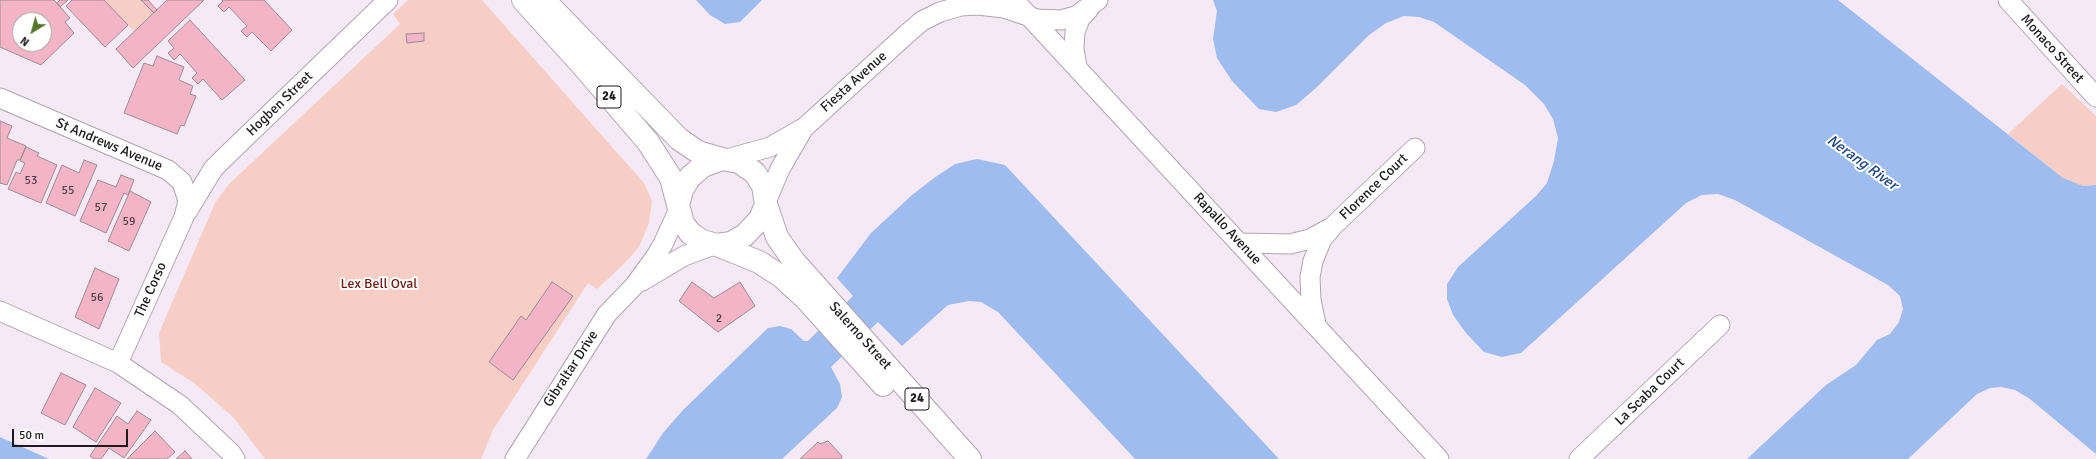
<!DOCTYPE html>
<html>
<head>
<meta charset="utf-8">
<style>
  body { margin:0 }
  #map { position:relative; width:2096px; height:459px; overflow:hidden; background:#f5e9f5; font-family:Signika,sans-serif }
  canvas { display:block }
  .north { position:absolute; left:12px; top:12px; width:40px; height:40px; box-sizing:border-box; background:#fff; border:1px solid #a5a3a5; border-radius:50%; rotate:217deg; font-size:11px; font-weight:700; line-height:16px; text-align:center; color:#1d191d }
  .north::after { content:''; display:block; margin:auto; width:14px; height:18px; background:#54742b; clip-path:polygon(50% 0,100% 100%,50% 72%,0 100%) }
  .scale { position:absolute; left:12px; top:429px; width:116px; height:18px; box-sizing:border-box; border:2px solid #1d191d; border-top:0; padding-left:5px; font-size:12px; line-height:14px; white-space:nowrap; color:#1d191d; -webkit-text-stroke:3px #fff; paint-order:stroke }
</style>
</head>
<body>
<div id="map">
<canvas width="2096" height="459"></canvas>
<div class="north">N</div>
<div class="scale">50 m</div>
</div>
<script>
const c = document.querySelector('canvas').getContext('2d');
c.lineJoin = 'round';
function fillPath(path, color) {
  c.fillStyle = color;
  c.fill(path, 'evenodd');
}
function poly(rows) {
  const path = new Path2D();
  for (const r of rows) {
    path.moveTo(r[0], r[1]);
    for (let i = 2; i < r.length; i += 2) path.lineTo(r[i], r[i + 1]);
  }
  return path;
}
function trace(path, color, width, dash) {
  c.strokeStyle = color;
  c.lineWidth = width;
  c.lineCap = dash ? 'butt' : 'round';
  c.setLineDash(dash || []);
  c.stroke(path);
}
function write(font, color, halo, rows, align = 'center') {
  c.font = font + ' Signika,sans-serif';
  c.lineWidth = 4;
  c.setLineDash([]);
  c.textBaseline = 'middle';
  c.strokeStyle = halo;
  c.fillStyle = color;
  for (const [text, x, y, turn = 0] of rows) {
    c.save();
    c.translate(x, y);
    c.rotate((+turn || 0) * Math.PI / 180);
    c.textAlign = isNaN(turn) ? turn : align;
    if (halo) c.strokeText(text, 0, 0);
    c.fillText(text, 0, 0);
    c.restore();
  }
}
fillPath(poly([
  [104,0,141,0,154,13,134,31],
  [408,0,482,0,644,183,652,201,649,223,639,247,624,264,597,289,588,283,493,430,481,459,265,459,234,418,194,383,161,362,159,333,215,203,229,184,400,24,393,14],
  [2062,84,2096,116,2096,185,2083,186,2063,178,2008,134]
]), '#f6cec6');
fillPath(poly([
  [696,0,762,0,740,22,725,24,710,15],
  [1213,0,1838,0,2063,178,2083,186,2096,185,2096,454,2030,399,2015,390,2001,387,1990,388,1977,394,1908,459,1747,459,1826,385,1856,365,1877,340,1890,334,1899,322,1903,309,1900,296,1888,285,1735,200,1718,194,1702,195,1686,203,1521,353,1502,357,1484,352,1466,333,1453,315,1447,299,1447,284,1458,267,1536,196,1547,183,1554,161,1558,138,1553,119,1544,104,1525,85,1434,22,1419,17,1404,16,1386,23,1369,35,1316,88,1296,105,1276,112,1259,109,1232,81,1217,58,1213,39,1217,11],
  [977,159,1005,165,1279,459,1135,459,998,312,981,302,969,301,948,305,902,346,878,322,831,367,840,384,842,397,837,408,782,459,646,459,663,433,683,410,768,328,780,326,791,329,804,341,808,341,853,296,837,278,871,233,912,195,934,178,955,164],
  [0,437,49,459,0,459]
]), '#9ebcee');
const building = poly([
  [0,0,54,0,70,18,65,22,74,33,41,65,0,47,0,0],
  [20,20,44,20,44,44,20,44,20,20],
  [60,0,68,0,60,7,57,3,60,0],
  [72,0,104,0,128,25,105,47,66,6,72,0],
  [141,0,148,0,157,10,154,13,141,0],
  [167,0,204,0,133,68,116,49,167,0],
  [222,0,264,0,292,30,271,51,252,32,247,37,241,31,247,26,229,7,224,12,218,6,223,1,222,0],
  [190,20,245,80,222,100,203,79,198,84,192,78,197,73,180,54,174,60,168,53,174,48,168,41,190,20],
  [424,33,424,41,407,43,406,34,424,33],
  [157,56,184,67,179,80,193,86,190,94,196,96,184,126,181,125,177,134,124,113,144,63,153,66,157,56],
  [0,121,12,126,7,138,26,146,20,160,17,160,7,185,0,183,0,121],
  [26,147,39,153,37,156,57,165,41,203,8,189,16,172,20,174,25,163,20,161,26,147],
  [84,160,97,165,75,216,46,203,62,165,79,173,84,160],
  [121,175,134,180,128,195,124,193,106,233,80,221,98,180,116,187,121,175],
  [130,191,151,202,129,251,108,241,130,191],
  [95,268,119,279,99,329,75,317,95,268],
  [552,282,573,296,513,380,489,362,521,316,526,320,552,282],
  [692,282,714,298,740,282,755,306,718,332,679,301,692,282],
  [61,373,86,385,65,425,41,413,61,373],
  [95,388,121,403,96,442,73,427,95,388],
  [137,411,151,420,124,458,109,448,101,459,94,459,90,456,117,416,128,424,137,411],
  [155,431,175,452,167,459,127,459,155,431],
  [828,441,842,456,841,459,800,459,818,442,820,444,828,441],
  [185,451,192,459,176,459,185,451]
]);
fillPath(building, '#f3b4c8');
trace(building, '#9c8c91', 1);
const minor = poly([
  [1014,0,1439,459],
  [2008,0,2096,97],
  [1077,67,1074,49,1075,32,1080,19,1089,9],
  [0,98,168,170,182,182,188,201,184,217,118,363,0,311],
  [727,159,770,147,805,127,909,32,922,21,940,12,961,6,978,5,1004,8,1037,19,1061,20,1076,16,1098,0],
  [766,202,780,169,802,131],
  [187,212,213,169,224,158,388,0],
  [1241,243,1290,244,1310,239,1330,228],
  [642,281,684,256,714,245],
  [1316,324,1311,300,1310,277,1313,261,1322,239,1333,226,1415,148],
  [118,363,180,405,231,453,235,459],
  [515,459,607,314,635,285,656,256,663,244,679,209],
  [1579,459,1720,325]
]);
const major = poly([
  [523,0,582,65,648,142,671,178,678,205],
  [544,0,679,139,698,152,722,159],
  [722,159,739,162,755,173,763,186,766,204,760,219,745,235,731,243,717,245,702,241,690,233,683,223,678,205,682,190,690,177,703,166,722,159],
  [766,204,777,237,793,260,970,459],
  [717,245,759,262,782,277,804,297,883,385]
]);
trace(minor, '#afa4af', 21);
trace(major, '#afa4af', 24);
trace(minor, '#fff', 19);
trace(major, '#fff', 22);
write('12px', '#524048', null, [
  ["53",31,181],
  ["55",68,191],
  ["57",101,208],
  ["59",129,222],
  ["56",97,298],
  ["2",719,319]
]);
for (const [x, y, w] of [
  [609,97,24],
  [917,399,24]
]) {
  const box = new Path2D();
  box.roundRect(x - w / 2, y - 11, w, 22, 3);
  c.fillStyle = '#fff';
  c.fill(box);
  trace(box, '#1d191d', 1);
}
write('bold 13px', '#1d191d', null, [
  ["24",609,97],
  ["24",917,399]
]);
write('14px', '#1d191d', '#fff', [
  ["Monaco Street",2052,49,48],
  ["Fiesta Avenue",854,82,-42],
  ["Hogben Street",280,104,-44],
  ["St Andrews Avenue",109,145,23],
  ["Florence Court",1374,187,-44],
  ["Rapallo Avenue",1227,229,47],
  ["The Corso",151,290,-66],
  ["Salerno Street",860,336,48],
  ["Gibraltar Drive",571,369,-57],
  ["La Scaba Court",1650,392,-44]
]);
write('14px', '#6e2318', '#fff', [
  ["Lex Bell Oval",379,284]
]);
write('italic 15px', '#214681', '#fff', [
  ["Nerang River",1862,163,36]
]);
</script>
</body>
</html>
